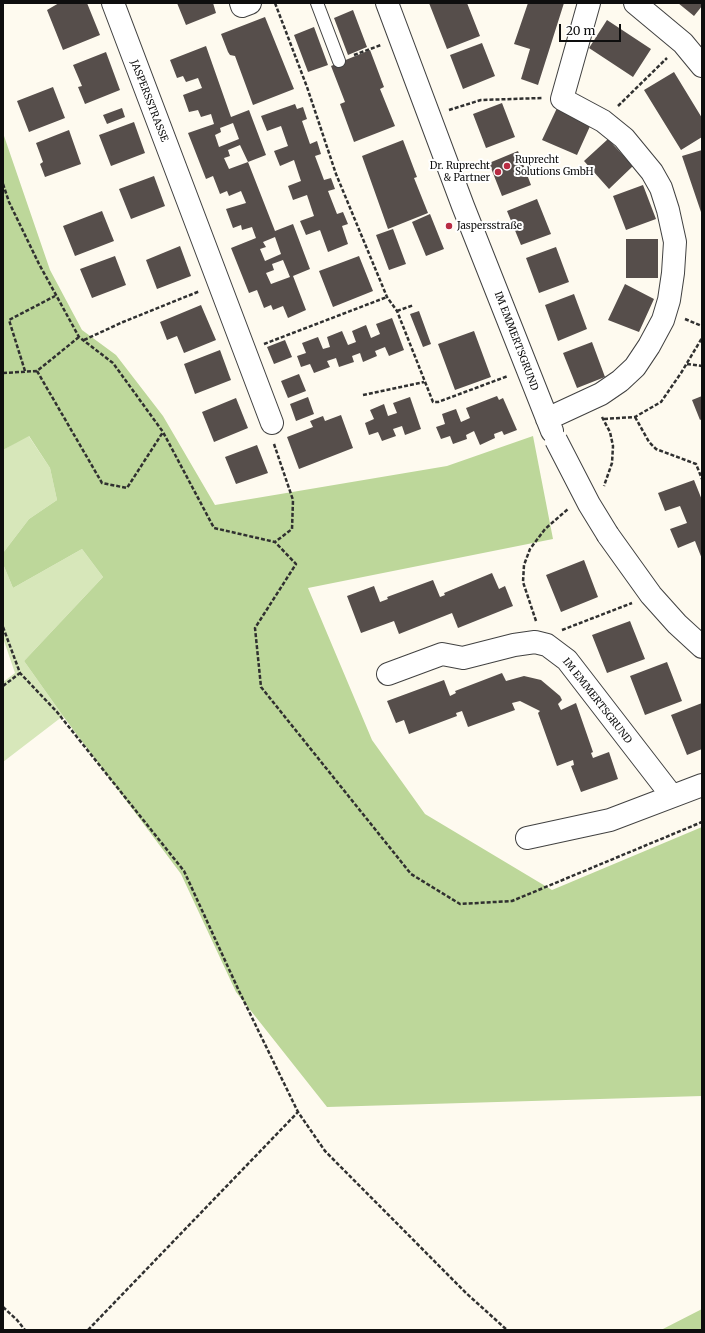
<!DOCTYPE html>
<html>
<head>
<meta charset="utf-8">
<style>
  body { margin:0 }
  #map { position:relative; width:705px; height:1333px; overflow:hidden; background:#fefaef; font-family:Merriweather,serif }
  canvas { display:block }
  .frame { position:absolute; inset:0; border:4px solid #0e0e0e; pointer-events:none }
  .scale { position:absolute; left:559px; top:24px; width:62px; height:18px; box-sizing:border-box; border:2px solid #0e0e0e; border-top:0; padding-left:5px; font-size:12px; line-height:14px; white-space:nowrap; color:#0e0e0e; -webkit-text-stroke:3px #fff; paint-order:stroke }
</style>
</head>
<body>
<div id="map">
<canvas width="705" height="1333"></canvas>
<div class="frame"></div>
<div class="scale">20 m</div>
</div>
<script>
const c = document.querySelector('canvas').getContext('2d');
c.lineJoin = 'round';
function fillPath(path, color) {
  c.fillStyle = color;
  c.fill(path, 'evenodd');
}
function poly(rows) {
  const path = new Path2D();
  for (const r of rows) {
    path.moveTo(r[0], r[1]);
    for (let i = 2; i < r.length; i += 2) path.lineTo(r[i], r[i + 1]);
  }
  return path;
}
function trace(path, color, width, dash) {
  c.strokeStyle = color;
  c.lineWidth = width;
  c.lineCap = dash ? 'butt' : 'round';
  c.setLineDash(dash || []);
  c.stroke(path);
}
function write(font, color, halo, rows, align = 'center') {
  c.font = font + ' Merriweather,serif';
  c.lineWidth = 4;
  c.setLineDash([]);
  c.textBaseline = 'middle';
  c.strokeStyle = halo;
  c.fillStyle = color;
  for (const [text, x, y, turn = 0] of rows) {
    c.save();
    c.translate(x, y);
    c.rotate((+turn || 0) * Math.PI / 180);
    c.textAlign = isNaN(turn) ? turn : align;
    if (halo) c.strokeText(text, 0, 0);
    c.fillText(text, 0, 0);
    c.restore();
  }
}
fillPath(poly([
  [28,435,50,468,57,500,29,519,3,553,3,450],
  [82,549,103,577,24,661,63,716,3,762,3,682,15,673,3,638,3,564,13,588]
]), '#d7e7ba');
fillPath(poly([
  [3,133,50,270,82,330,116,355,163,416,215,505,447,466,533,436,553,539,308,588,372,740,425,814,552,890,702,827,702,1096,327,1107,236,992,181,874,63,716,24,661,103,577,82,549,13,588,3,564,3,553,29,519,57,500,50,468,29,436,3,450],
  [702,1309,702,1330,661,1330]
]), '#bdd79a');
fillPath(poly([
  [59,3,87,3,100,35,63,50,47,10],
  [177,3,213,3,216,13,186,25],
  [429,3,467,3,480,36,447,49],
  [528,3,564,3,538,85,521,79,530,49,514,44],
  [678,3,702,3,702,6,694,16],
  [353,10,367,47,348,55,334,18],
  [265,17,294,89,253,105,235,56,230,55,228,52,221,34],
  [607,20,651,49,633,77,589,48],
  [314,27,328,65,308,72,294,35],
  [482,43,495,76,463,89,450,55],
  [206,46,231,117,249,110,266,155,248,162,240,145,228,150,230,156,224,158,229,169,248,162,275,231,293,224,310,269,293,276,306,310,288,318,283,306,273,310,271,305,264,308,257,290,249,293,231,248,256,238,252,227,242,230,241,225,233,228,226,209,246,203,241,191,229,196,227,191,220,194,213,176,206,179,188,133,214,124,211,114,201,117,198,110,189,112,183,95,202,88,198,78,186,82,183,76,177,78,170,60],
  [233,123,239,139,219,147,215,135,221,132,220,128],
  [275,237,281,254,265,261,260,249,266,247,263,242],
  [283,260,290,277,271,284,266,273,274,270,272,264],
  [370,50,384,87,380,89,395,126,354,142,340,104,345,102,331,66],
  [106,52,120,90,85,104,78,87,82,86,73,65],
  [674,72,702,118,702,137,681,150,644,90],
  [53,87,65,118,29,132,17,101],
  [502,103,515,137,486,148,473,114],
  [295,104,297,109,303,107,307,119,302,121,310,144,317,141,321,154,315,156,324,180,331,178,335,189,328,191,337,214,343,212,348,224,342,226,348,244,328,252,320,230,306,235,300,221,314,216,307,195,293,200,288,186,301,181,294,160,280,166,274,151,288,146,281,126,267,131,261,116],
  [122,108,125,117,107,124,103,115],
  [557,108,591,124,577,155,542,140],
  [134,122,145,153,111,166,99,135],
  [69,130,81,164,45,177,40,164,43,162,36,143],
  [608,139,633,166,609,189,584,161],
  [403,140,417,177,414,178,428,213,388,229,362,156],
  [702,150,702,215,682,156],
  [518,151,531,185,502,196,489,163],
  [154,176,165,206,131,219,119,189],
  [643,185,656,219,626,230,613,196],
  [537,199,551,234,521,245,507,211],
  [102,211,114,241,75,256,63,226],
  [430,214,444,249,426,256,412,222],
  [393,229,406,264,389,270,376,235],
  [626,239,658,239,658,278,626,278],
  [180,246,191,276,157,289,146,260],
  [556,247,569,282,539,293,526,258],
  [115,256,126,285,92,298,80,269],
  [359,256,373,291,333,307,319,271],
  [625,284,654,299,639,332,608,320],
  [574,294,587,329,558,341,545,305],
  [201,305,216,340,184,353,177,336,167,340,160,322],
  [419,311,431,344,423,347,410,314],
  [392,318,404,350,389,356,385,347,375,351,377,356,363,362,360,353,352,356,354,362,339,367,336,358,327,361,330,367,314,373,310,364,301,367,297,356,306,353,302,343,318,337,323,349,330,347,327,337,342,331,348,345,356,342,352,331,366,325,371,338,380,334,376,324],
  [474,331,491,377,455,390,438,344],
  [285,340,292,357,274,364,267,347],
  [592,342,605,377,577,388,563,353],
  [220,350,231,380,195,394,184,364],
  [299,374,306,391,288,398,281,381],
  [497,396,499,400,503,398,517,430,504,435,502,431,494,434,495,438,480,445,474,431,466,435,467,439,453,444,450,436,441,439,436,427,445,424,442,414,456,409,461,422,470,418,466,408],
  [702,396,702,419,700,420,692,400],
  [308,397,314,414,296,421,290,404],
  [410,397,421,429,405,435,402,426,393,429,396,436,382,441,378,432,369,435,365,423,374,419,370,410,384,404,388,416,397,413,393,403],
  [236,398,248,428,214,442,202,412],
  [341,415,353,448,299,469,287,437,313,427,310,421,323,416,325,421],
  [257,445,268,473,236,484,225,457],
  [694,480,702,500,702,559,695,541,678,548,670,529,687,523,680,506,665,511,658,493],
  [584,560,598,597,561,612,546,575],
  [492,573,499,589,505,586,513,606,458,628,452,613,399,634,394,621,361,633,347,596,374,586,380,602,388,599,387,597,433,580,440,597,445,595,444,593],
  [630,621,645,659,607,673,592,635],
  [667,662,682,701,645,715,630,676],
  [502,673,506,681,524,676,541,680,560,696,562,700,558,704,561,710,576,703,593,752,591,753,593,758,609,752,618,779,581,792,571,766,574,765,573,760,557,766,538,713,540,711,520,701,512,703,515,710,468,727,462,711,456,713,457,716,409,734,404,720,396,723,387,701,444,680,450,696,456,693,455,691],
  [702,703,702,749,687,755,671,715]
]), '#564e4b');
const lane = poly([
  [317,3,339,61]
]);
const street = poly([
  [113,3,272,423],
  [241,3,242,6,250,3],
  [387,3,463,206,552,431],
  [635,3,683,43,702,66],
  [547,419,601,394,620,381,635,367,649,346,663,320,669,300,673,273,675,242,668,210,661,188,652,172,624,138,603,121,562,99,589,3],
  [608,535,651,595,677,624,702,647],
  [388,674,442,654,463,658,514,645,535,642,547,645,567,660,672,796],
  [527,838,610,820,702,785]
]);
trace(lane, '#414141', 14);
trace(street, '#414141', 24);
trace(poly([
  [275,3,307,87,336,174,387,297,397,311,433,402,438,402,508,376],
  [354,55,381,45],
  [618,106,667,58],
  [449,110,481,100,542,98],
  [3,184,9,202,39,264,79,337,113,363,163,432,214,528,275,542,296,564,255,628,261,687,411,874,460,904,512,901,702,822],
  [397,311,414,305],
  [685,319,702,326],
  [84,340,123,322,200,291],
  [264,344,387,297],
  [687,364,702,366],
  [25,371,9,320,55,296],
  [37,371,102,483,127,488,163,432],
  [3,373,37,371,79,337],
  [363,395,424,382],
  [602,417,610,432,613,446,612,463,604,486],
  [635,417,649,442,656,449,696,464,702,479],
  [604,419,635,417,661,402,681,373,702,338],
  [274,444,293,500,292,529,275,542],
  [536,621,523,582,524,565,530,549,545,529,568,509],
  [3,627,20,673,57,712,184,871,239,991,298,1112],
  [562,630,632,603],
  [3,686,20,673],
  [3,1307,17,1320,25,1330],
  [88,1330,298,1112,325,1151,466,1293,507,1330]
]), '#303030', 2.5, [4, 2]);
trace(lane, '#fff', 12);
trace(street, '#fff', 22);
const streetBridge = poly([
  [556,440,589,504,608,535]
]);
trace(streetBridge, '#414141', 24, []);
trace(streetBridge, '#fff', 22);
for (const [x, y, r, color] of [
  [507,166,4,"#b82c43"],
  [498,172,4,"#b82c43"],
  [449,226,4,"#b82c43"]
]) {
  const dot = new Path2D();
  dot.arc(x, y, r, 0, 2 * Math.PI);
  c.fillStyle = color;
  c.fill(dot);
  trace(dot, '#fff', 1.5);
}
write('10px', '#0e0e0e', '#fff', [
  ["JASPERSSTRASSE",149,101,69],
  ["IM EMMERTSGRUND",516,341,69],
  ["IM EMMERTSGRUND",597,701,52]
]);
write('10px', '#0e0e0e', '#fff', [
  ["Ruprecht",515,160],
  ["Solutions GmbH",515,172],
  ["Dr. Ruprecht",490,166,"right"],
  ["& Partner",490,178,"right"],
  ["Jaspersstraße",457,226]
], 'left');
</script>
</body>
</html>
